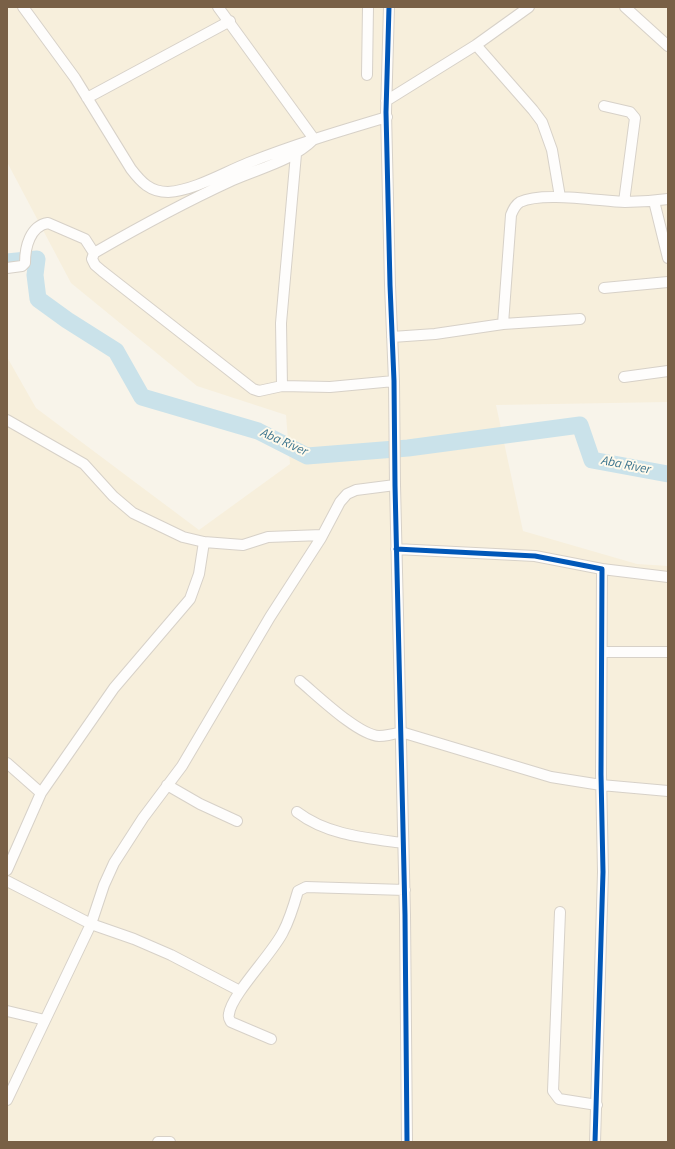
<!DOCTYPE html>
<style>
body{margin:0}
#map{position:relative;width:675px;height:1149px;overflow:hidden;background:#f8f4ea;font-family:"Source Sans 3",sans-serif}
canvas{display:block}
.frame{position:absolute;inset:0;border:8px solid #796046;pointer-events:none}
</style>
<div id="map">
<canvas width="675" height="1149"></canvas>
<div class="frame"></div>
</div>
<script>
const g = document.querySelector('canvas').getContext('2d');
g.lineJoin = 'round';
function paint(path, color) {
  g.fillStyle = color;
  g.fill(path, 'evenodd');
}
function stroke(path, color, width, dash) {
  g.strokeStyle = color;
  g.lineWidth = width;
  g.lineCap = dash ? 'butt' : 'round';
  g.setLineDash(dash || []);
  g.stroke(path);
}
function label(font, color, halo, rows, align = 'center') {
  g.font = font + ' "Source Sans 3",sans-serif';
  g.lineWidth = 4;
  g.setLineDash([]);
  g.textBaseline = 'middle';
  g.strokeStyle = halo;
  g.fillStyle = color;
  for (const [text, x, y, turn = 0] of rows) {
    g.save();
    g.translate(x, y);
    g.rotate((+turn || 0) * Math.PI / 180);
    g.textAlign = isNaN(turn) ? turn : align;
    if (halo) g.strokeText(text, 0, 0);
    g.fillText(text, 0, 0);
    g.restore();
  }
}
paint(new Path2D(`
 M7 7H668V402L496 405 523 531 637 564 668 566V1142H7V357L36 408 199 530 290 464 286 415 197 386 71 283 7 162Z`), '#f7efdc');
stroke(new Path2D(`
 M7 262 37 259 35 275 38 299 67 320 116 351 142 397 258 431 307 456 408 448 580 425 592 460 668 474`), '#cae2ea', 17);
const minor = new Path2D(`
 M23 7 75 78 131 169C141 182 150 192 168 192 195 190 223 173 248 163 293 145 340 131 387 117
 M218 7 314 139
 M389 7 386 112 390 285 394 381 395 485 405 915 407 1142
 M625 7 668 46
 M476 45 533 110 542 122 552 150 560 197
 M367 75 368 7
 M87 98 230 21
 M386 101 476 45 529 7
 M604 106 630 112 635 118 624 202
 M314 139C292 161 260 168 233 180 185 202 139 227 94 253L92 259 95 265 102 271 253 389 259 391 282 386 330 387 394 381
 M654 201 668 258
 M7 268 22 266 25 263C25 247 30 226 48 223L85 239 94 253
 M604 288 668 282
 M503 324 511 215C513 210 515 205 520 202 542 191 599 201 625 202 639 202 654 201 668 199
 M392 337 435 334 503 324 580 319
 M624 377 668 371
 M282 386 281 323 296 154
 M7 420 84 464 113 496 133 513 183 537 204 542 243 545 268 537 322 535
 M396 549 535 556 602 569 601 774 603 872 595 1142
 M602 569 668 577
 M602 652H668
 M300 681C317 695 358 735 379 736 387 736 394 734 401 732L551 777 601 785 668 791
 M7 763 41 793
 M167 785 200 804 237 821
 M297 812C327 835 366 838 403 843
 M7 870 41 793 114 688 190 599 199 574 204 542
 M7 881 91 924 134 939 171 955 240 991
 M560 912 553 1091 559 1099 597 1105
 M7 1011 45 1020
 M271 1039 231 1022C229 1019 228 1018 229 1014 231 995 273 953 283 932 290 919 294 905 298 891L306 887 405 890
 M7 1100 91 924 104 885 114 863 143 818 182 766 270 617 321 538 340 502 347 494 356 490 395 485
 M158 1142H170`);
stroke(minor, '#d7d1c8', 12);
stroke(minor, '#fefdfc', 10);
stroke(new Path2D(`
 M389 7 386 112 390 285 394 381 395 485 405 915 407 1142
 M396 549 535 556 602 569 601 774 603 872 595 1142`), '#0057b8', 5);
label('italic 13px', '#3e768f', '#fffaec', [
 ["Aba River",284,443,24],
 ["Aba River",626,466,11]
]);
</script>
